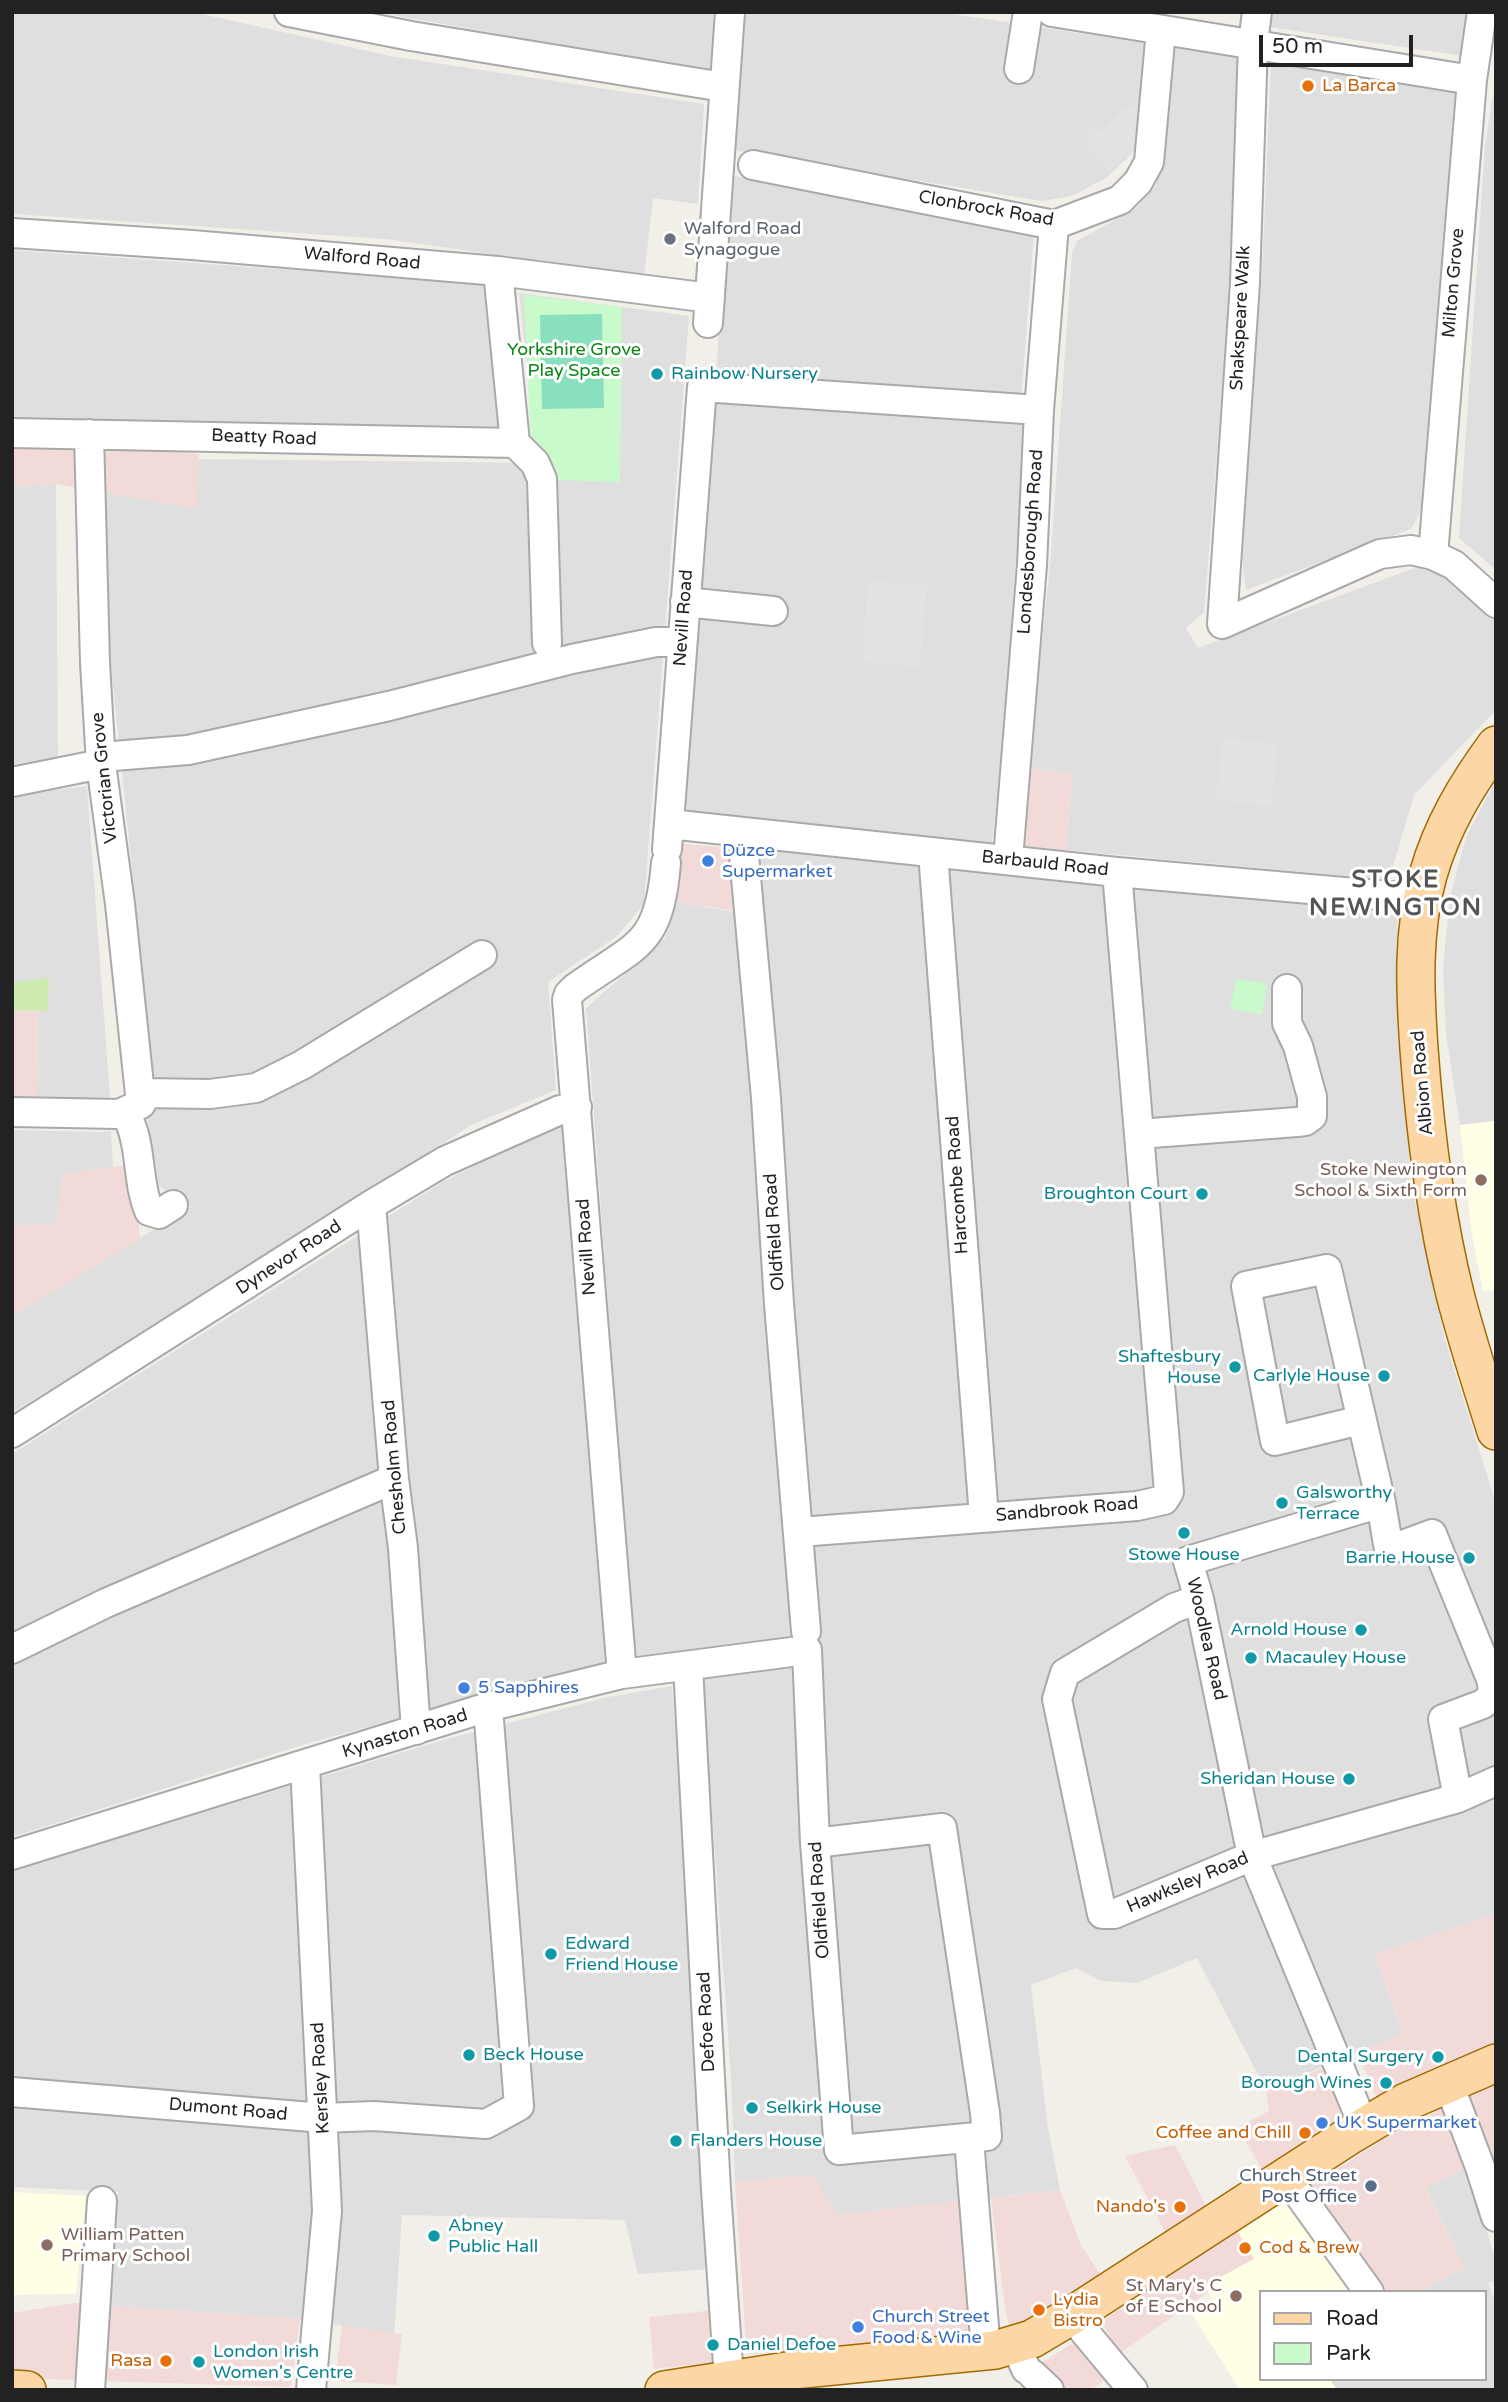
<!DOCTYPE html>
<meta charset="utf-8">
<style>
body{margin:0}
#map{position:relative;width:1508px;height:2402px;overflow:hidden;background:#f2efe9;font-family:"Varela Round",sans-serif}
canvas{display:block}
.frame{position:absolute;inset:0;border:14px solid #222;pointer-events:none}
.legend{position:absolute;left:1259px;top:2290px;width:228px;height:91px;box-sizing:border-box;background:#fff;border:2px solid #a7a7a7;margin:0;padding:9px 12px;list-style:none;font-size:21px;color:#222}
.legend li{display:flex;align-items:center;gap:14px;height:35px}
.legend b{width:35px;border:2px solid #a7a7a7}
.scale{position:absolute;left:1259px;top:35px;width:154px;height:32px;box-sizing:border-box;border:4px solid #222;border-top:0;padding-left:9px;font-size:21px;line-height:24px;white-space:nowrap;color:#222;-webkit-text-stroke:5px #fff;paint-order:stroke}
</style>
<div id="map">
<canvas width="1508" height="2402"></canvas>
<div class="frame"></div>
<ul class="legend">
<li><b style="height:9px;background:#fcd6a4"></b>Road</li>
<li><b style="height:19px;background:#c8facc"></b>Park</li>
</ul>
<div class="scale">50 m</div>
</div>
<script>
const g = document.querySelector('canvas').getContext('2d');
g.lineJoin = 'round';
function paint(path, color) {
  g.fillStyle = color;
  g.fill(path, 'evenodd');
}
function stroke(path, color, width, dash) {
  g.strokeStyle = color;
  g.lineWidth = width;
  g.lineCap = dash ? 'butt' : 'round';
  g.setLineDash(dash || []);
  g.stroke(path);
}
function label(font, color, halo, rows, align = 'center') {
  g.font = font + ' "Varela Round",sans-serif';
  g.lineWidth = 6;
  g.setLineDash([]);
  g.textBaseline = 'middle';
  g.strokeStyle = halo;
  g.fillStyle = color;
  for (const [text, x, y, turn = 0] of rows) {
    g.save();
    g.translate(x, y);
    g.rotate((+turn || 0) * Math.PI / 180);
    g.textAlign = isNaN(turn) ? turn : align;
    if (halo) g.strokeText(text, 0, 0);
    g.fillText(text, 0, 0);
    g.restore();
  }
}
paint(new Path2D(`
 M12 12H193L390 56 704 104 698 204 653 198 644 276 386 239 12 214Z
 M377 12H713V70L663 64Z
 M742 12H940L1151 44 1137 149 1106 178 1072 196 1042 201 732 150Z
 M1273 12H1470L1464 56 1269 27Z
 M1172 48 1242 57 1238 88 1226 342 1204 612 1186 628 1198 648 1417 567 1441 570 1496 621V710L1414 795 1389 880 1066 850 1072 774 1028 768 1050 566 1072 253 1077 241 1136 208 1156 185 1163 152Z
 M1271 62 1462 93 1430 495 1411 529 1246 590 1240 544 1262 275Z
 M1496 77V570L1459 538 1485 145Z
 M730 175 1034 234 1021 401 716 374Z
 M12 250 485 284 504 426 12 422Z
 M519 293 689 316 644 904 616 937 548 982 556 1090 471 1125 372 1190 12 1413V1316L192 1206 159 1186 147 1118 145 1037 136 908 100 559 99 475 122 458 537 463Z
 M716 401 1027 422 1001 764 992 843 680 813Z
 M56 484 58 761 12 769V486Z
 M1496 780V1121L1460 1125 1446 1034 1443 967 1450 897 1466 837Z
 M87 786 110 1098 37 1101 38 990 12 987V796Z
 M751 848 1100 881 1304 903 1397 916 1410 1179 1445 1340 1496 1504V1914L1375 1954 1403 2034 1266 2090 1197 1958 1137 1983 1101 1981 1076 1968 1031 1985 1048 2128 1060 2190 837 2215 812 2175 735 2182 731 2077 700 1649 634 1656 586 1008 665 938 677 902 757 916Z
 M564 1126 606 1666 430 1710 305 1744 12 1837V1454L441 1183 543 1130Z
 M12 1130 101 1132 111 1131 113 1167 62 1174 57 1224 12 1225Z
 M672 1686 713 2269 638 2274 625 2220 402 2215 394 2337 316 2320 95 2305 118 2192 12 2187V1870L443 1740 608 1697Z
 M1468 2167 1496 2262V2280L1488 2283 1496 2304V2390H1308L1318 2379H1485V2292H1419L1464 2267 1425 2187Z`), '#e0dfdf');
paint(new Path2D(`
 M12 448 170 450 199 454 197 509 56 484 12 486Z
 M1026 768 1072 774 1066 850 1021 846Z
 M677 843 728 848 735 911 677 902Z
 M12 987 38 990 37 1101 12 1100Z
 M133 1164 140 1239 12 1316V1225L57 1224 62 1174Z
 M1496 1914V2045L1441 2071 1380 2106 1358 2053 1403 2033 1375 1954Z
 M1328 2066 1357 2120 1267 2179 1238 2127 1269 2111 1266 2090Z
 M1496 2084V2174L1469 2096Z
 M1442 2108 1447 2110 1468 2167 1425 2188 1464 2267 1419 2292H1381L1312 2185 1384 2139Z
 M1175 2145 1213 2219 1171 2243 1125 2156Z
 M812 2175 838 2215 966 2200 979 2343 751 2354 746 2343 735 2182Z
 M1060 2190 1081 2245 1107 2285 1013 2336 1006 2314 991 2198Z
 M1242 2228 1262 2255 1120 2353 1101 2322Z
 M73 2303 85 2304 84 2380 12 2378V2313Z
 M108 2306 300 2319 291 2387 100 2381Z
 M716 2310 720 2362 654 2369 649 2317Z
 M342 2326 402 2334 396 2385 335 2381Z
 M1078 2340 1107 2379 1090 2390H1066L1054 2381 1041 2363Z`), '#f2dad9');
paint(new Path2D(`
 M1496 1121V1290L1483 1291 1472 1235 1460 1125Z
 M12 2192 86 2196 76 2294 12 2295Z
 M1289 2202 1352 2292H1261V2379H1330L1337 2390H1240L1192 2314 1213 2299 1204 2286 1254 2259 1238 2232 1279 2206Z`), '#ffffe5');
paint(new Path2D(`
 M49 978 48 1011 12 1010V982Z`), '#cdebb0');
paint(new Path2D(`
 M524 295 622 307 620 482 554 480 531 443Z
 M1236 979 1267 983 1262 1014 1230 1009Z`), '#c8facc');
paint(new Path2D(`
 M602 314 604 408 542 409 540 315Z`), '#88e0be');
paint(new Path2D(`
 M1124 107 1143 108 1137 149 1111 170 1088 147V128L1102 131Z
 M868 581 927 586 920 667 862 662Z
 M1223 737 1278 745 1271 806 1215 799Z`), '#e2e2e2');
const minor = new Path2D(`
 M289 12 411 36 723 87
 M1052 12 1472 80
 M1257 12 1253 43 1245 283 1222 624 1380 554 1411 550 1433 555 1454 565 1496 603
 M1019 69 1028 12
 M753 165 1054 225 1120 200 1138 182 1149 162 1161 30
 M12 233 192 245 498 271 710 298
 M498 271 515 443 535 463 542 479 547 643
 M708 323 730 12
 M12 433 515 443
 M1433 555 1472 80 1482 12
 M685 602 773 611
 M101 757 188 750 389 706 572 659 656 642H682
 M12 782 101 764
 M669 824 1117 872 1423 899
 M742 833 766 1098 779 1304 806 1631
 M667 849 702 387 1039 410
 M933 853 984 1517
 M1008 859 1032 565 1039 410 1054 225
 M141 1093 210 1094 256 1088 302 1065 482 955
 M12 1112 119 1114 141 1104 120 904 101 764 95 663 89 434
 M125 1112C143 1144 136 1179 149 1211L159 1214 173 1205
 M1139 1134 1297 1122 1305 1121 1312 1116V1097L1298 1046 1287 1023V989
 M371 1205 394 1479 403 1548 416 1730
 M1361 1420 1275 1441 1246 1286 1327 1269 1381 1503 1389 1550 1432 1534 1491 1679 1494 1694 1483 1704 1443 1719 1458 1798
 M12 1433 371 1205 445 1161 560 1110 577 1107
 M800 1532 1137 1506 1164 1500 1169 1492 1117 872
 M1199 1599 1174 1608 1065 1673 1057 1699 1102 1914H1114L1252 1856 1458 1798 1496 1781
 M12 1649 106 1603 394 1479
 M688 1666 716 2190 729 2379
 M622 1674 567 1000 569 994 575 988C636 944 659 948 666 863
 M305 1765 327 2211 311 2390
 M12 1855 488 1707 622 1674 807 1650 815 1843 839 2150 987 2136 985 2113 942 1828 815 1843
 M1448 2082 1480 2167 1496 2217
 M12 2092 323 2118 374 2116 486 2124 519 2106 488 1707
 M1364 2127 1252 1856 1199 1599 1188 1561 1381 1503
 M969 2139 986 2351
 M1287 2178 1369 2292
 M1074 2314 1083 2330 1133 2390
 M1016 2346 1026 2369
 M1032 2374 1049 2390
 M90 2390 102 2201`);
const major = new Path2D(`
 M1496 745C1466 786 1442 826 1428 875 1412 932 1415 991 1419 1049 1425 1131 1435 1214 1455 1294 1467 1341 1482 1386 1496 1431
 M12 2389 27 2390
 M664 2390 793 2370 995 2350 1032 2339 1074 2314 1352 2134 1406 2102 1496 2063`);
stroke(minor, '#a9a9a9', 32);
stroke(major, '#a06b00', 40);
stroke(minor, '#fff', 28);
stroke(major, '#fcd6a4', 37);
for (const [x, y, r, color] of [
 [1308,86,7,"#e8710a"],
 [670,239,7,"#6b7280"],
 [657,374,7,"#0f9aa8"],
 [708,861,7,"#3f7fe0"],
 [1481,1180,7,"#8d6e63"],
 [1202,1194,7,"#0f9aa8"],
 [1235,1367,7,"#0f9aa8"],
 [1384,1376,7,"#0f9aa8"],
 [1282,1503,7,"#0f9aa8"],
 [1184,1533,7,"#0f9aa8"],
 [1469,1558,7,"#0f9aa8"],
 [1361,1630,7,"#0f9aa8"],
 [1251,1658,7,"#0f9aa8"],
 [464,1688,7,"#3f7fe0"],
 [1349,1779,7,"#0f9aa8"],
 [551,1954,7,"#0f9aa8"],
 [469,2055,7,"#0f9aa8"],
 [1438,2057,7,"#0f9aa8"],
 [1386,2083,7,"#0f9aa8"],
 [752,2108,7,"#0f9aa8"],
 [1322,2123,7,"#3f7fe0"],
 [1305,2133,7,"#e8710a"],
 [676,2141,7,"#0f9aa8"],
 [1371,2186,7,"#5c6f8a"],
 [1180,2207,7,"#e8710a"],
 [434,2236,7,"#0f9aa8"],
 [47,2245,7,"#8d6e63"],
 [1245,2248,7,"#e8710a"],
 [1236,2296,7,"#8d6e63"],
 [1039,2310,7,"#e8710a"],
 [858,2327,7,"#3f7fe0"],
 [713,2345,7,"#0f9aa8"],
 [166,2361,7,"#e8710a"],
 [199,2362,7,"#0f9aa8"]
]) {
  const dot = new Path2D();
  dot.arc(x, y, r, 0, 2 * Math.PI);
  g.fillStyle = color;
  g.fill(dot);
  stroke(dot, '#fff', 2.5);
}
label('18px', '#c56008', '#fff', [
 ["La Barca",1322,86],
 ["Coffee and Chill",1291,2133,"right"],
 ["Nando's",1166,2207,"right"],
 ["Cod & Brew",1259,2248],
 ["Lydia",1053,2300],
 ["Bistro",1053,2321],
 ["Rasa",152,2361,"right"]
], 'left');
label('18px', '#222', '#fff', [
 ["Clonbrock Road",986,209,10],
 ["Walford Road",362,259,5],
 ["Milton Grove",1454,283,-85],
 ["Shakspeare Walk",1241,318,-87],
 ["Beatty Road",264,438,2],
 ["Londesborough Road",1031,542,-86],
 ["Nevill Road",684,618,-86],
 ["Victorian Grove",105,778,-96],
 ["Barbauld Road",1045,864,6],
 ["Albion Road",1423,1083,-95],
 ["Harcombe Road",958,1185,-94],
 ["Oldfield Road",775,1232,-94],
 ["Nevill Road",587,1247,-94],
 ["Dynevor Road",289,1258,-33],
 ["Chesholm Road",395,1467,-95],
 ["Sandbrook Road",1067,1510,-5],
 ["Woodlea Road",1206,1639,77],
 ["Kynaston Road",405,1734,-17],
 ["Hawksley Road",1188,1883,-23],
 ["Oldfield Road",820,1900,-94],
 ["Defoe Road",707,2022,-93],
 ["Kersley Road",321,2078,-93],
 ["Dumont Road",228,2110,5]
]);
label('18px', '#5b616d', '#fff', [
 ["Walford Road",684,229],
 ["Synagogue",684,250]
], 'left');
label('18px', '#0c8416', '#fff', [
 ["Yorkshire Grove",574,350],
 ["Play Space",574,371]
]);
label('18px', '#0d838f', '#fff', [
 ["Rainbow Nursery",671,374],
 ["Broughton Court",1188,1194,"right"],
 ["Shaftesbury",1221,1357,"right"],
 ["House",1221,1378,"right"],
 ["Carlyle House",1370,1376,"right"],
 ["Galsworthy",1296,1493],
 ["Terrace",1296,1514],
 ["Stowe House",1184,1555,"center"],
 ["Barrie House",1455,1558,"right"],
 ["Arnold House",1347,1630,"right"],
 ["Macauley House",1265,1658],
 ["Sheridan House",1335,1779,"right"],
 ["Edward",565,1944],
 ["Friend House",565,1965],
 ["Beck House",483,2055],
 ["Dental Surgery",1424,2057,"right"],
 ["Borough Wines",1372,2083,"right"],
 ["Selkirk House",766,2108],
 ["Flanders House",690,2141],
 ["Abney",448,2226],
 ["Public Hall",448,2247],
 ["Daniel Defoe",727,2345],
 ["London Irish",213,2352],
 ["Women's Centre",213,2373]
], 'left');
label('18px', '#366cbe', '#fff', [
 ["Düzce",722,851],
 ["Supermarket",722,872],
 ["5 Sapphires",478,1688],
 ["UK Supermarket",1336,2123],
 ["Church Street",872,2317],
 ["Food & Wine",872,2338]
], 'left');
label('18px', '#785e54', '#fff', [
 ["Stoke Newington",1467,1170],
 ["School & Sixth Form",1467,1191],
 ["William Patten",61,2235,"left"],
 ["Primary School",61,2256,"left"],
 ["St Mary's C",1222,2286],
 ["of E School",1222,2307]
], 'right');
label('18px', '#4e5e75', '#fff', [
 ["Church Street",1357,2176],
 ["Post Office",1357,2197]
], 'right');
g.letterSpacing = '2px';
label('bold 24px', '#555', '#fff', [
 ["STOKE",1396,881],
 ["NEWINGTON",1396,909]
]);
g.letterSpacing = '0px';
</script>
